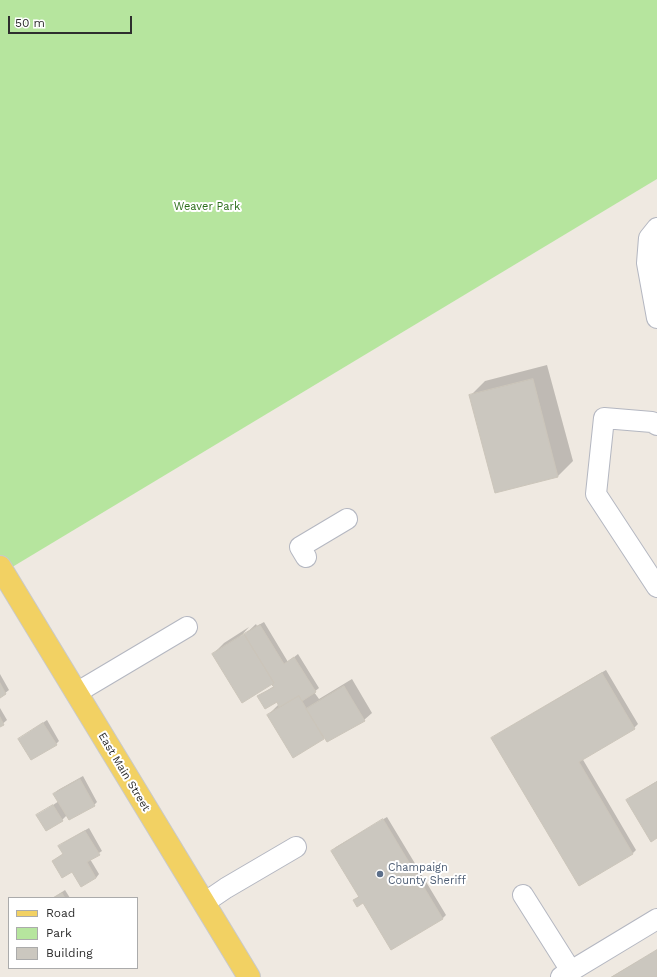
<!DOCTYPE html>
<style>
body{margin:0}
#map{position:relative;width:657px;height:977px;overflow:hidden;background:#efe9e1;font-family:"Work Sans",sans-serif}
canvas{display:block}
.legend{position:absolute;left:8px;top:897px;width:130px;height:72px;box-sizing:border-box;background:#fff;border:1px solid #ababab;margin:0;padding:5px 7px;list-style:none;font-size:12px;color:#2e2e2e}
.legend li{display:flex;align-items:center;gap:8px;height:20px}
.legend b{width:20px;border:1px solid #ababab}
.scale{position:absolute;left:8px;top:16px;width:124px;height:18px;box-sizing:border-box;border:2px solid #2e2e2e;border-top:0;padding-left:5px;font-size:12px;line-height:14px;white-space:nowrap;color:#2e2e2e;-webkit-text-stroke:3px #fff;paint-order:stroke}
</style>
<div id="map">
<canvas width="657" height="977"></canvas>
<ul class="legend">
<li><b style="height:5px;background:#f2d163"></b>Road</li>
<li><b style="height:11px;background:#b6e59e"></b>Park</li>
<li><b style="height:11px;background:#cbc7bf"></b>Building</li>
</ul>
<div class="scale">50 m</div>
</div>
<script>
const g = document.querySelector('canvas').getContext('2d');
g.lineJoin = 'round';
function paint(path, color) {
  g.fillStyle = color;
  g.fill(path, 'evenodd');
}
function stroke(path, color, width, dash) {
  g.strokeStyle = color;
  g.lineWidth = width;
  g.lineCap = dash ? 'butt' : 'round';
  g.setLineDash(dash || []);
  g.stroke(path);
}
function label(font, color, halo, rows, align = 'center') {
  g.font = font + ' "Work Sans",sans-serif';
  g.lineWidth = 4;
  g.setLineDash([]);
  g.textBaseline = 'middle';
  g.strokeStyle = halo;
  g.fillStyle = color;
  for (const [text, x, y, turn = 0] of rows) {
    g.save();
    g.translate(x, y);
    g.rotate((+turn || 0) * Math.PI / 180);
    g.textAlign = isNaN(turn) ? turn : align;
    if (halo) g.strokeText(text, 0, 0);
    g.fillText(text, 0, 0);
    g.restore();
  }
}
paint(new Path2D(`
 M0 0H657V179L4 572 0 565Z`), '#b6e59e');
paint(new Path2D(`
 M547 365 573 461 558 476 495 492 470 396 485 381Z
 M264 622 288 662 298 654 319 688 314 692 319 699 352 679 372 713 364 720 327 741 325 737 293 756 268 715 279 704 277 701 259 696 274 686 213 654 224 643 249 627 240 637 241 638 256 624 257 626Z
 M606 670 638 724 634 728 582 758 636 850 633 853 579 885 492 738 496 735Z
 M0 674 9 690 0 697Z
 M0 708 7 720 0 726Z
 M47 720 59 741 56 744 19 739Z
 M83 776 97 802 94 805 67 815 62 820 38 815 59 801 54 794 58 790Z
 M657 781V837L627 800 631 797Z
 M387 817 446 915 442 919 354 900 359 896 332 851 336 847Z
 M89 828 102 851 90 859 99 874 96 878 72 871 53 861 64 853 60 846 63 843Z
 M65 890 70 898H53Z
 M657 950V977H611Z`), '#0003');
const building = new Path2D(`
 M533 379 558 477 495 493 469 395Z
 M260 625 284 664 294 657 316 692 302 701 299 696 279 707 277 702 265 709 257 696 274 687 272 685 274 683 244 634Z
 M244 634 274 683 242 703 212 654Z
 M602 673 635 729 579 762 633 854 579 886 491 738Z
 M0 683 6 694 0 698Z
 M344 686 365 721 327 742 306 709Z
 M299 696 324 739 293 758 267 715Z
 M0 717 4 725 0 727Z
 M43 723 57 745 31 760 18 739Z
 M80 779 95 806 69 820 53 794Z
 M657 782V838L651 842 626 800Z
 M53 805 63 821 46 831 36 815Z
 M383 819 443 919 391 950 363 903 357 907 353 900 359 897 331 851Z
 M85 831 100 855 87 862 96 878 81 887 72 872 62 878 52 861 63 854 58 846Z
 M62 893 65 898H53Z
 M657 950V977H612Z`);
paint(building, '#cbc7bf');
stroke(building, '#cbc5ba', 1);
const minor = new Path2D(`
 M657 228 649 238 647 263 657 318
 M657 425 652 422 604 418 596 494 657 587
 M306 557 300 547 347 519
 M76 693 187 627
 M523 895 571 971
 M204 903 226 888 296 847
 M561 977 657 919`);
const major = new Path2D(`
 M0 567 249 977`);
stroke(minor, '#b4b7c1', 22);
stroke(major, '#c9c9c9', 24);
stroke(minor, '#fff', 20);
stroke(major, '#f2d163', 22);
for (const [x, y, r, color] of [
 [380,874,4,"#5c6f8a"]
]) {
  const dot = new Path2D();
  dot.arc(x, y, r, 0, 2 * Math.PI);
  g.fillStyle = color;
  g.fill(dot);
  stroke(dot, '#fff', 1.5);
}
label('11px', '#2c6e1b', '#fff', [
 ["Weaver Park",207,207]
]);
label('11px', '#2e2e2e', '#fff', [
 ["East Main Street",124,772,59]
]);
label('11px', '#4e5e75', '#fff', [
 ["Champaign",388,868],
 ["County Sheriff",388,881]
], 'left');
</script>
